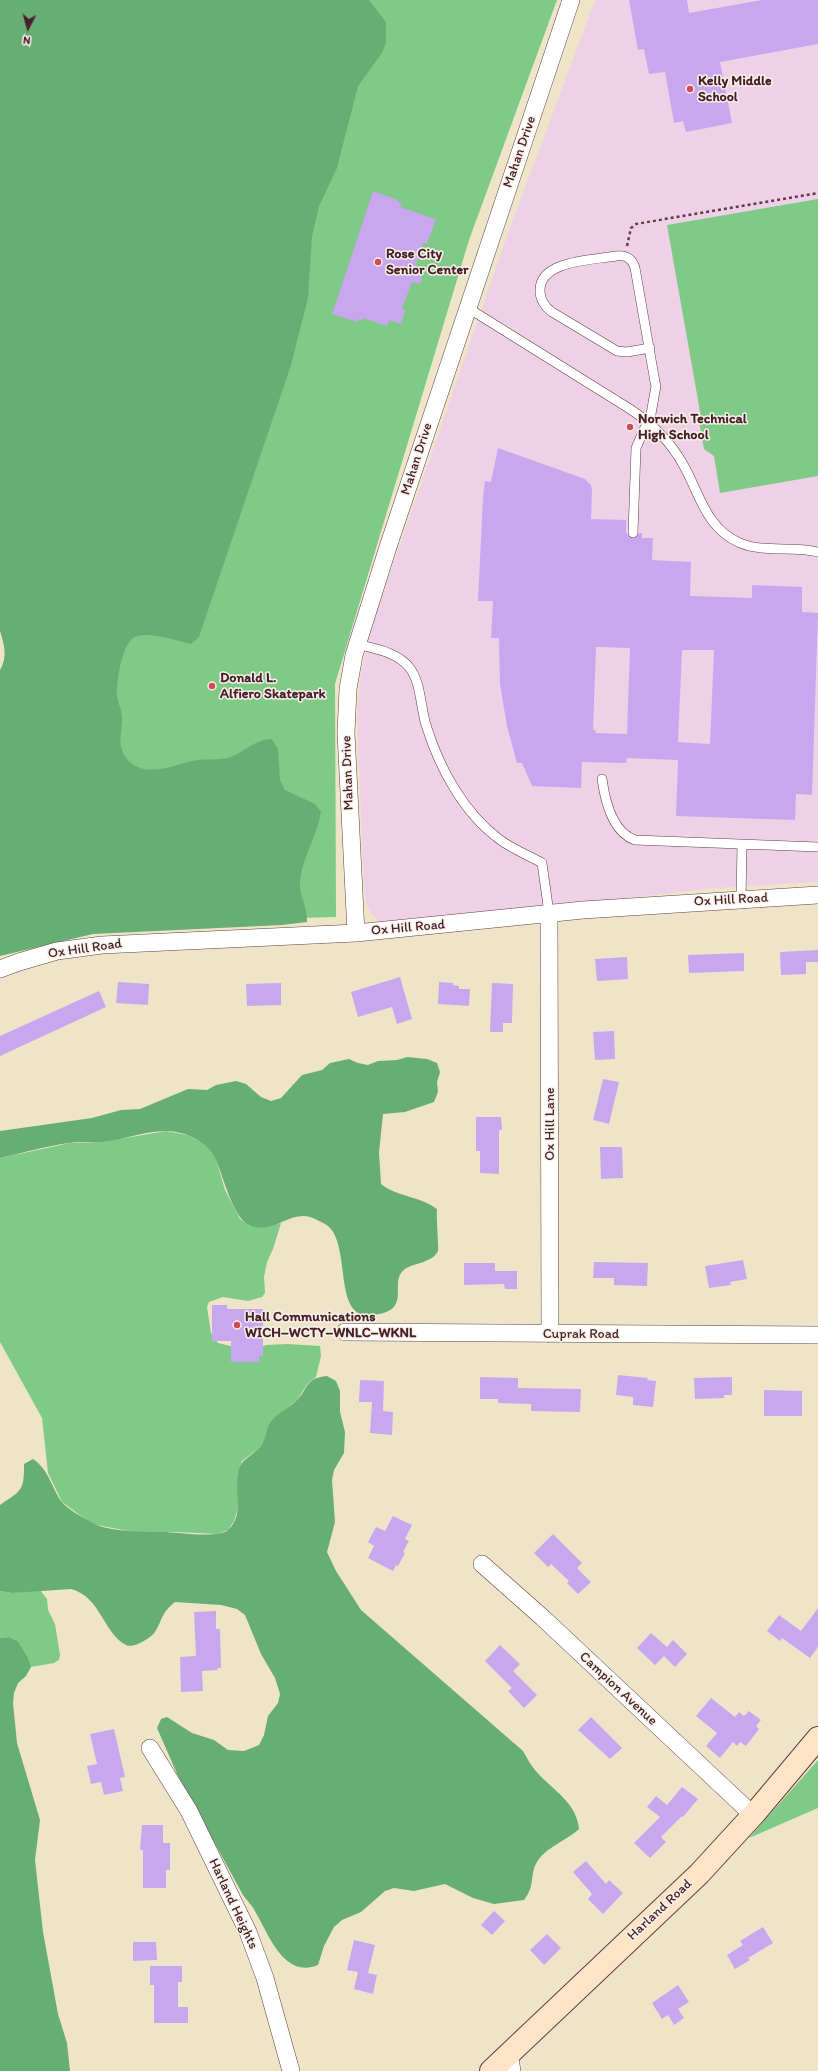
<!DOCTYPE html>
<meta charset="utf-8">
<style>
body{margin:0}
#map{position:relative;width:818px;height:2071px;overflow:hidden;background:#eee5c9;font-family:Itim,sans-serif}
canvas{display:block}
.north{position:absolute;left:8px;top:8px;width:40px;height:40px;-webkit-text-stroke:3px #f7f3e8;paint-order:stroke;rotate:186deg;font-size:11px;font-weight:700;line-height:16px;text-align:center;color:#4a1f2b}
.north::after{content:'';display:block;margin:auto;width:14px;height:18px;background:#4a1f2b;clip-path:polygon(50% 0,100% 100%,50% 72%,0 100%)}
</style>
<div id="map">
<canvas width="818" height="2071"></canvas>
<div class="north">N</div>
</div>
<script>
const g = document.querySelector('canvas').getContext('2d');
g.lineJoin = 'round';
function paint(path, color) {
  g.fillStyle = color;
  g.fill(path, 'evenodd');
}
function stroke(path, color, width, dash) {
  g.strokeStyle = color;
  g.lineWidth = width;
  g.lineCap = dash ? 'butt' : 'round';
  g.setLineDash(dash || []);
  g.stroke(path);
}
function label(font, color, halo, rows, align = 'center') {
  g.font = font + ' Itim,sans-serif';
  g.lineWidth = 3;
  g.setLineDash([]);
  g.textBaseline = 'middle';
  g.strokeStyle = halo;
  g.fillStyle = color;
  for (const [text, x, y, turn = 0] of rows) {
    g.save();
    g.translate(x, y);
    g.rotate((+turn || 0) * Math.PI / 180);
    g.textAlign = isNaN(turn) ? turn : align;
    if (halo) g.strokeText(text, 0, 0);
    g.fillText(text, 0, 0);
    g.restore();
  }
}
paint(new Path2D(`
 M595 0H818V882L716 888 394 924 379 921 371 913 366 904 364 884 357 716 361 673 374 620 508 233Z`), '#eed0e7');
paint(new Path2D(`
 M338 0H557L469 240 335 684 336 917 83 924 0 915Z
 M818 199V476L720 493 714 456 704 449 699 421 701 417 667 225Z
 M166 1131 187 1135 202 1142 211 1150 216 1159 225 1190 240 1219 249 1225 260 1227 281 1223 273 1249 267 1262 264 1277 265 1293 262 1297 248 1301 223 1297 209 1302 207 1307 211 1333 218 1343 251 1351 266 1345 288 1344 320 1346 321 1356 316 1377 308 1383 297 1400 272 1420 265 1440 259 1448 242 1461 238 1471 237 1481 239 1501 237 1511 234 1521 228 1530 218 1534 175 1532H133L92 1524 62 1502 48 1473 42 1418 0 1342V1158L70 1143 102 1142Z
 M40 1590 47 1599 48 1610 55 1624 60 1655 59 1660 54 1663 31 1667C29 1656 23 1650 18 1641L9 1637 0 1638V1591L12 1593Z
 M818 1760V1808L749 1838Z`), '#7fca87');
paint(new Path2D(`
 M0 0H369L386 22V43L382 53 358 86 337 168 319 206 312 236 308 298 291 365 199 637 191 644C175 641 150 631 135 637 122 642 116 683 117 696 118 703 122 710 122 717 123 727 118 740 122 750 125 760 134 767 144 769 163 772 179 763 197 760 207 759 218 760 228 758 243 753 255 739 272 739L278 749 280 780 285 790 315 804 321 812C317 836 303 856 300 880 298 894 308 907 307 922L282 925 93 934 0 956V670C8 657 4 644 0 631Z
 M407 1057 427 1059 437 1063 440 1072 437 1082 438 1092 434 1102 405 1112 383 1114 379 1153 381 1184C397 1197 420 1196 437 1209 436 1216 439 1249 438 1251 432 1263 416 1262 405 1269 388 1281 412 1308 379 1314 374 1315 368 1316 363 1315 336 1308 349 1249 330 1228 328 1225 323 1223 319 1221 292 1204 276 1237 249 1225 233 1218 223 1176 216 1160 209 1142 185 1131 166 1131 144 1131 123 1140 102 1142 91 1143 80 1141 69 1143 46 1146 23 1153 0 1158V1131L92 1118 121 1110 140 1109 188 1089 207 1090 216 1085 236 1081 246 1084 261 1097 271 1101 281 1098 302 1075 322 1070 330 1063 349 1059 358 1063 368 1065 378 1061 397 1060Z
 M327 1376 336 1381 340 1391V1412L345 1432 344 1453 334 1470 332 1480 335 1522 327 1552 336 1571 361 1610 523 1751C527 1758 530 1764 535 1770 551 1789 577 1802 579 1829 566 1841 546 1847 537 1862 529 1875 536 1885 524 1900L494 1904 473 1898 445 1884 414 1891 394 1888 385 1891 361 1912 342 1920 334 1927 324 1946 318 1965C284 1979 269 1935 256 1913 253 1906 247 1901 243 1895L178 1776 157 1728 161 1719 167 1717 192 1733 214 1740 228 1750 244 1751 259 1745 264 1735 268 1716 278 1703 280 1694 275 1678 261 1654 245 1615 237 1609 221 1605 175 1602C161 1613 163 1619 155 1632 151 1638 133 1649 126 1645 103 1633 101 1597 71 1589L12 1593 0 1591V1505C22 1490 24 1491 24 1464L33 1459C49 1470 51 1486 61 1501 67 1509 82 1517 91 1522 106 1532 145 1532 162 1532 177 1532 218 1539 228 1530 245 1515 234 1490 238 1471 241 1459 252 1456 260 1447 267 1439 265 1428 272 1420 279 1412 289 1408 296 1401 309 1389 304 1378 327 1376Z
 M9 1637 18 1641C23 1650 29 1656 31 1667L26 1676 18 1683 14 1693 13 1703 17 1743 40 1820 35 1860 43 1932 58 2014 67 2043 70 2071H0V1638Z`), '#67ae74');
paint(new Path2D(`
 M629 0H687L689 13 762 0H818V44L720 62 732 123 686 132 683 121 674 123 665 72 649 74 644 49 638 50Z
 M373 191 398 200 397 202 402 203 400 207 436 219 427 244 423 243 414 270 423 273 420 284 412 282 402 309 405 310 401 324 389 320 387 326 363 318V321L358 319 357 322 332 314Z
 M498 448 585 479 591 485 592 491 591 519 626 520V532L630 538H635L639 533H642V538H653L652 560 691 562 690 596 752 598V585L802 587V612L818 613 812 795 796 794 795 820 676 816 678 760 627 758 626 763 582 762 581 788 532 786 522 763H517L507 726 500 684 499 638H491L493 601H478L483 497 485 481 491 482ZM596 647 630 648 627 734 595 733 596 730H593ZM682 650H714L710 744 678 742Z
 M818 950V962H806V974L781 975 780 952Z
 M744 953V971L689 973 688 955Z
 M627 957 628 979 597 981 595 959Z
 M400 977 412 1019 397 1024 392 1007 358 1017 351 992Z
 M118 982 149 984 148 1005 116 1003Z
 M439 982 453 983V985L459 986V989H470L469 1006 438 1004Z
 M281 983V1005L247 1006 246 984Z
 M492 983 513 984 512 1023H503V1032H490Z
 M99 991 106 1007 0 1056V1036Z
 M614 1031 615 1059 595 1060 593 1032Z
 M603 1079 619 1082 609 1124 593 1120Z
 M476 1117H501L502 1130H499V1174L480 1173V1151H476Z
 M600 1147H622L623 1178 601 1179Z
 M743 1260 747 1279 730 1282 731 1285 709 1288 705 1266Z
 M594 1262 648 1263 647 1286 614 1285V1278H593Z
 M464 1263H495V1271H517V1289H505L504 1284 464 1285Z
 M212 1305H227V1309H263V1356H259V1362H231V1341H212Z
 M618 1375 648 1378 647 1380 656 1381 653 1407 633 1405V1397L616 1395Z
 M480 1377 518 1378V1388L581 1389 580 1412 531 1411V1404L498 1403V1399H480Z
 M732 1377V1395H724V1398L695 1399 694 1378Z
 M360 1380 384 1381 383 1411 393 1412 392 1435 370 1433 372 1402H359Z
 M764 1390 802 1391V1416H764Z
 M393 1516 412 1525 405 1539 409 1541 403 1552 405 1553 398 1566 396 1565 393 1571 368 1558 374 1546 368 1542 376 1527 385 1531Z
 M553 1534 582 1563 577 1568 591 1582 578 1594 567 1583 569 1581 551 1564 548 1567 534 1553Z
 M818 1608V1647L810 1658 782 1638 780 1641 767 1631 779 1615 801 1631Z
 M216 1611V1629H220L221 1668H217L218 1670 202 1671 203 1691 181 1692 180 1657 196 1656 194 1612Z
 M651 1633 667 1647 673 1640 687 1654 675 1667 664 1656 655 1665 637 1648Z
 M500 1645 520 1664 513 1671 537 1695 524 1708 508 1691 512 1688 485 1661Z
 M711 1698 735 1717 739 1712 744 1716 749 1711 761 1720 756 1726 759 1729 746 1746 740 1742 737 1746 733 1742 720 1758 706 1746 717 1733 696 1716Z
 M591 1717 622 1748 610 1759 578 1730Z
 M114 1729 125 1777 120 1778 123 1791 104 1795 101 1782 91 1784 87 1766 97 1764 90 1734Z
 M682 1787 698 1799 683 1817 682 1816 661 1837 666 1842 650 1858 634 1843 660 1817 647 1807 656 1796 667 1805Z
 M142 1825H163V1843H170V1870H166V1888H143V1850H140Z
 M586 1861 606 1884 609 1880 623 1893 603 1914 588 1899 592 1894 573 1872Z
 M494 1911 505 1921 492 1935 481 1925Z
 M763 1927 773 1943 748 1958 750 1960 735 1969 727 1955 743 1945 740 1941Z
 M547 1934 561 1948 544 1965 530 1950Z
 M354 1940 375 1945 368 1973 377 1975 373 1994 354 1989 358 1972 347 1970Z
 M133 1942H156L157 1960 133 1961Z
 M150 1966H182V1982H178V2007H188V2023H154V1985H150Z
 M678 1985 689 2002 678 2009 684 2018 674 2025 668 2015 662 2019 652 2003Z`), '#c9a7ef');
const service = new Path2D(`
 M468 308 630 409C653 424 671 442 684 466 700 495 706 528 740 543 764 553 792 546 818 552
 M633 533 636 448 651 414 656 386 655 382 635 268C632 258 626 255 616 256 594 260 539 260 540 291 540 299 545 307 552 312L617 351 627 352 650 348
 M357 644C375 649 397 652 409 667 422 683 420 709 427 728 440 769 464 813 499 839 512 849 528 855 542 863L549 913
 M602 779C605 801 612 832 635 840L818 847
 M741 899 742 845`);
const minor = new Path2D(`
 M549 913 550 1334
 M356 933 346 733 348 689 354 655 388 547 571 0
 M0 969 19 962 57 951 102 945 356 933 583 910 818 895
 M345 1332 818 1335
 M482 1564 543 1618 753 1815
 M150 1748 189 1811 248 1932 265 1978 291 2071
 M509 2053 512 2071`);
const secondary = new Path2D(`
 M491 2071 699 1874 755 1813 818 1738`);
stroke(service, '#633d43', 10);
stroke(minor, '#633d43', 18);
stroke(secondary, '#633d43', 24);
stroke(new Path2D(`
 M627 246 631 228 636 224 818 193`), '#633d43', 2.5, [3, 3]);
stroke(service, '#fff', 9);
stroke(minor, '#fff', 17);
stroke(secondary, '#fee4c6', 22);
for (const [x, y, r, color] of [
 [690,89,4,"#d1495b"],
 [378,262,4,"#d1495b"],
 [630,427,4,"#d1495b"],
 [212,686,4,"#d1495b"],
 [237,1325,4,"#d1495b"]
]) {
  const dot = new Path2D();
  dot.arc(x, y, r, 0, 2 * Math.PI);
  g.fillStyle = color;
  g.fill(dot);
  stroke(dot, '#f7f3e8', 1.5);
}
label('bold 14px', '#4a1f2b', '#f7f3e8', [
 ["Kelly Middle",698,81],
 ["School",698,97],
 ["Rose City",386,254],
 ["Senior Center",386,270],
 ["Norwich Technical",638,419],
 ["High School",638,435],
 ["Donald L.",220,678],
 ["Alfiero Skatepark",220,694],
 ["Hall Communications",245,1317],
 ["WICH–WCTY–WNLC–WKNL",245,1333]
], 'left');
label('14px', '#4a1f2b', '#f7f3e8', [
 ["Mahan Drive",520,152,-71],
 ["Mahan Drive",417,459,-72],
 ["Mahan Drive",348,773,-92],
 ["Ox Hill Road",731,900,-3],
 ["Ox Hill Road",408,928,-5],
 ["Ox Hill Road",85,949,-8],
 ["Ox Hill Lane",550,1124,-90],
 ["Cuprak Road",581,1334],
 ["Campion Avenue",618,1689,43],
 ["Harland Heights",233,1904,65],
 ["Harland Road",660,1910,-43]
]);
</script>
